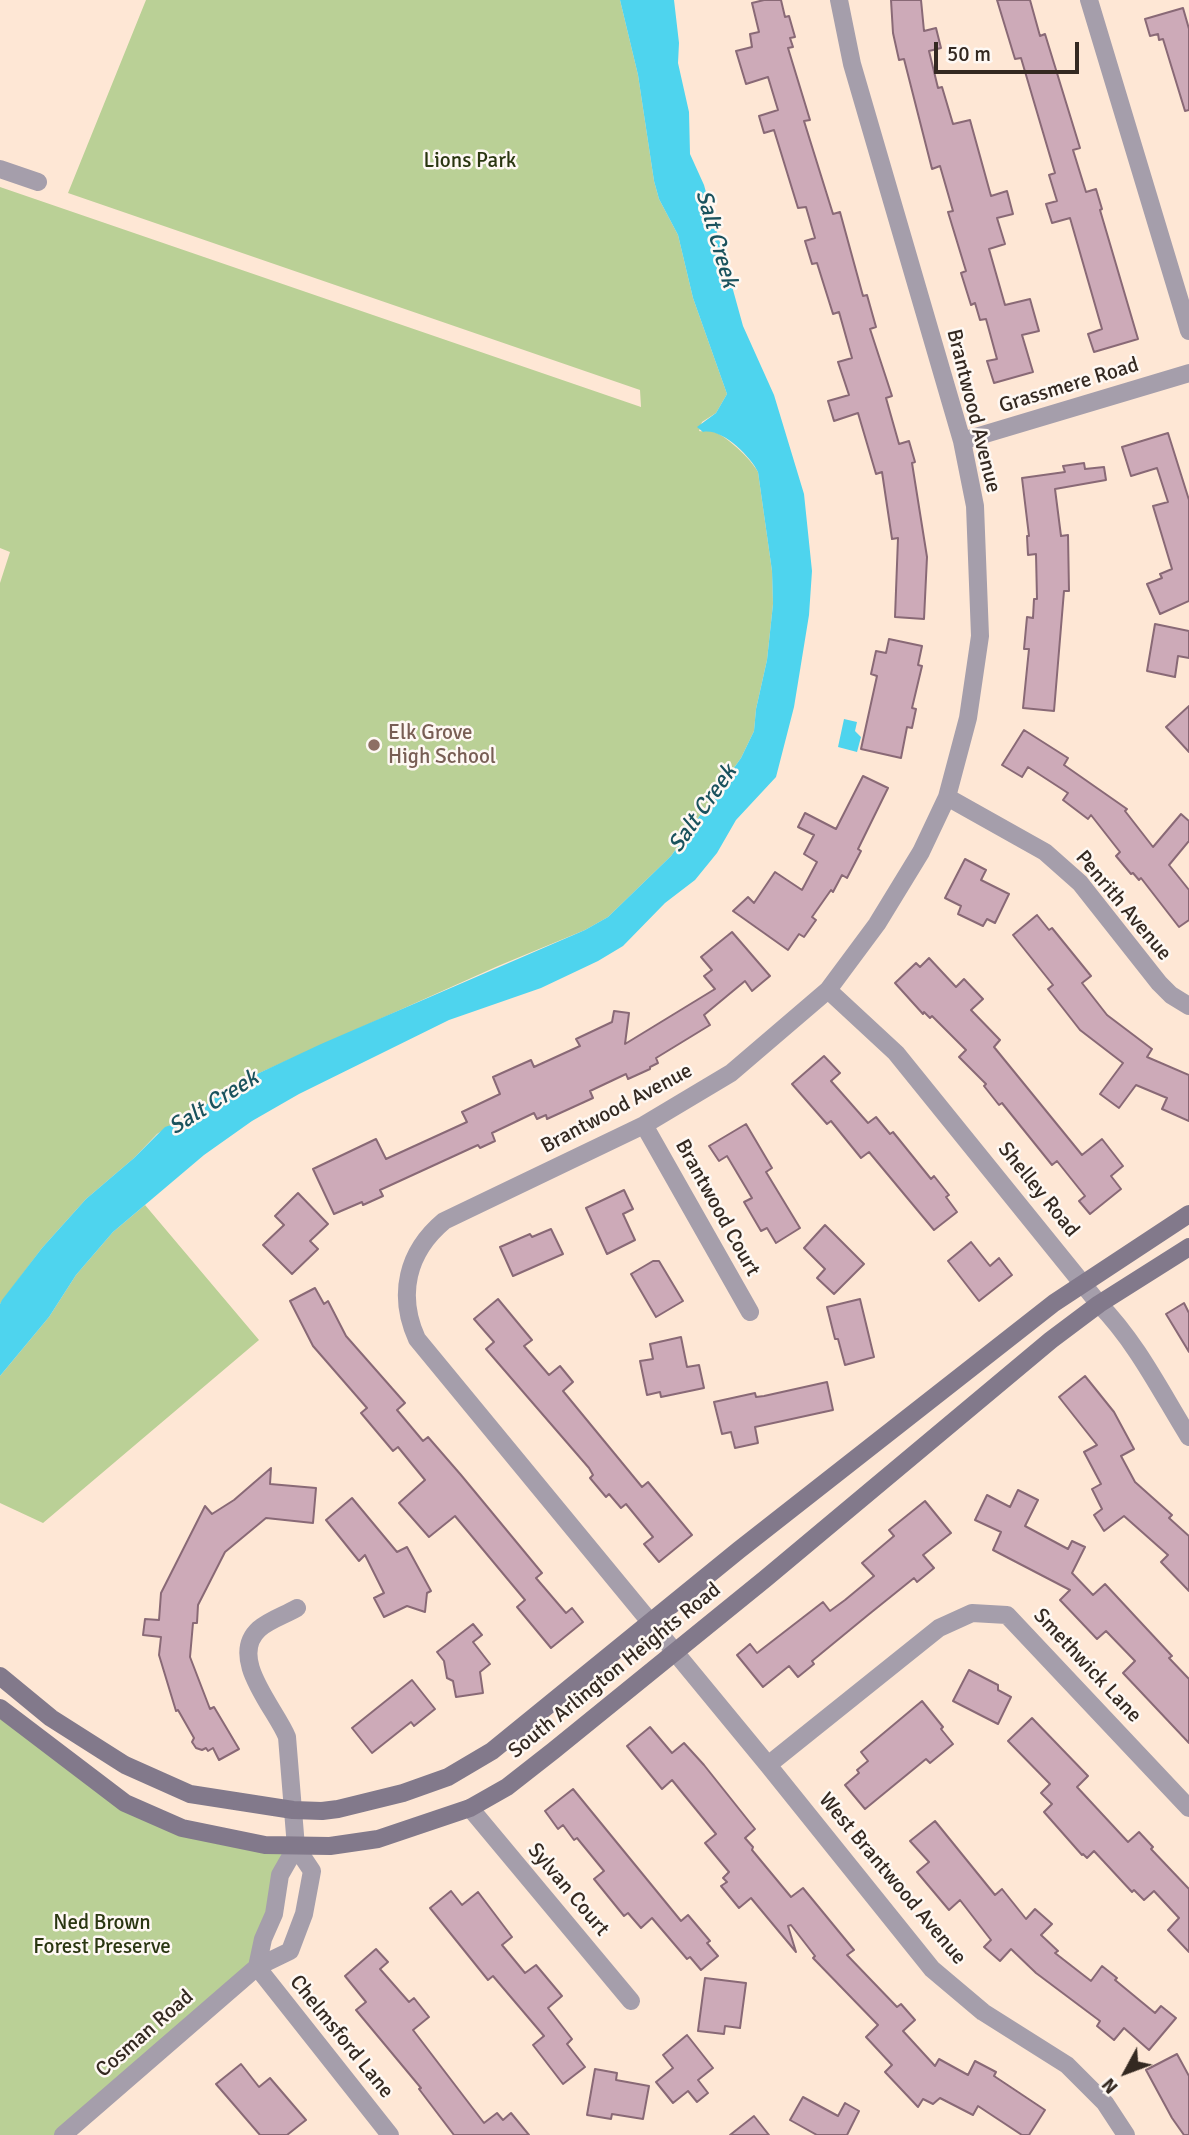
<!DOCTYPE html>
<style>
body{margin:0}
#map{position:relative;width:1189px;height:2135px;overflow:hidden;background:#fee7d5;font-family:Signika,sans-serif}
canvas{display:block}
.north{position:absolute;left:1091px;top:2037px;width:70px;height:70px;-webkit-text-stroke:5px #fef8f3;paint-order:stroke;rotate:229deg;font-size:19px;font-weight:700;line-height:28px;text-align:center;color:#342921}
.north::after{content:'';display:block;margin:auto;width:24px;height:32px;background:#342921;clip-path:polygon(50% 0,100% 100%,50% 72%,0 100%)}
.scale{position:absolute;left:934px;top:42px;width:145px;height:32px;box-sizing:border-box;border:4px solid #342921;border-top:0;padding-left:9px;font-size:21px;line-height:24px;white-space:nowrap;color:#342921;-webkit-text-stroke:5px #fef8f3;paint-order:stroke}
</style>
<div id="map">
<canvas width="1189" height="2135"></canvas>
<div class="north">N</div>
<div class="scale">50 m</div>
</div>
<script>
const g = document.querySelector('canvas').getContext('2d');
g.lineJoin = 'round';
function paint(path, color) {
  g.fillStyle = color;
  g.fill(path, 'evenodd');
}
function stroke(path, color, width, dash) {
  g.strokeStyle = color;
  g.lineWidth = width;
  g.lineCap = dash ? 'butt' : 'round';
  g.setLineDash(dash || []);
  g.stroke(path);
}
function label(font, color, halo, rows, align = 'center') {
  g.font = font + ' Signika,sans-serif';
  g.lineWidth = 5;
  g.setLineDash([]);
  g.textBaseline = 'middle';
  g.strokeStyle = halo;
  g.fillStyle = color;
  for (const [text, x, y, turn = 0] of rows) {
    g.save();
    g.translate(x, y);
    g.rotate((+turn || 0) * Math.PI / 180);
    g.textAlign = isNaN(turn) ? turn : align;
    if (halo) g.strokeText(text, 0, 0);
    g.fillText(text, 0, 0);
    g.restore();
  }
}
paint(new Path2D(`
 M146 0H620L638 75 654 181 659 199 678 235 693 298 727 394 716 413 702 422 699 431C703 432 707 430 711 431 724 433 752 460 758 472L772 571 773 604 767 660 756 709 754 731 741 758 671 856 608 917 585 930 498 966 257 1074 215 1098 186 1120 174 1123 157 1134 134 1158 86 1199 42 1248 0 1304V583L10 552 0 548V187L641 407 640 390 68 193Z
 M145 1205 259 1340 43 1523 0 1503V1376L49 1317 76 1275 113 1232Z
 M0 1710 44 1747 182 1828 296 1847 257 1967 63 2135H0Z`), '#bad096');
paint(new Path2D(`
 M620 0H674L679 43 678 63 689 112 690 154 704 185 743 326 774 395 804 494 812 571 809 615 794 707 776 777 736 820 717 853 695 880 665 903 623 946 598 961 541 988 449 1020 299 1094 252 1121 204 1155 113 1232 76 1275 49 1317 0 1376V1304L2 1300 42 1248 86 1199 134 1158 165 1127 186 1120 215 1098 257 1074 321 1044 585 930 608 917 671 856 741 758 754 731 756 709 767 660 773 604 772 571 758 472C750 456 722 428 703 432L697 427 716 413 727 394 693 298 678 235 659 199 654 181 638 75Z
 M844 719 857 722 855 731 861 737 857 752 838 747Z`), '#4ed4ee');
const building = new Path2D(`
 M764 0H781L785 17 789 16 795 37 790 38 793 47 788 48 810 120 804 121 833 214 840 212 863 296 867 295 876 327 870 329 892 396 886 398 899 444 909 441 915 462 912 463 927 557 924 619 895 617 898 538 892 539 882 472 876 474 858 413 834 421 828 401 849 395 838 362 852 358 839 312 833 314 817 263 812 264 805 241 815 238 806 207 798 208 774 130 764 133 759 116 778 110 768 77 746 84 736 51 752 47 750 34 759 32 752 3Z
 M891 0H921L924 31 936 28 941 48 929 51 938 88 942 87 953 124 970 120 991 196 1007 191 1013 214 997 218 1005 244 989 249 1005 305 1030 299 1039 331 1022 335 1033 372 994 383 987 361 997 359 986 319 980 320 975 303 971 305 961 273 966 271 948 212 953 211 940 166 932 169 904 59 899 60 893 33Z
 M997 0H1030L1040 36 1045 34 1080 148 1073 150 1086 192 1096 189 1102 209 1100 210 1138 339 1094 352 1088 334 1102 329 1070 218 1052 223 1046 204 1057 201 1049 175 1055 173 1021 58 1015 59Z
 M1183 8 1189 29V110L1185 111 1163 39 1159 40 1158 34 1150 36 1145 19Z
 M1168 433 1189 500V601L1160 614 1147 584 1162 578 1160 574 1172 569 1153 506 1168 502 1157 468 1131 476 1122 447Z
 M1084 463 1085 469 1104 467 1106 480 1055 489 1061 536 1068 535 1069 591H1064L1054 711 1023 708 1029 649H1024L1027 617 1033 618 1034 599H1037L1036 554 1028 555 1027 536H1029L1022 478 1065 472 1063 466Z
 M1155 624 1189 631V658L1178 656 1175 677 1147 671Z
 M889 639 922 646 918 665 922 666 912 708 916 709 912 728 907 727 901 758 861 749 877 676 871 674 876 651 886 653Z
 M1189 706V752L1166 727Z
 M1024 730 1068 758 1064 765 1127 809 1125 811 1153 847 1181 814 1189 821V841L1169 865 1189 890V920L1179 927 1141 878 1139 880 1133 873 1131 874 1116 856 1120 852 1091 815 1088 819 1063 800 1068 793 1028 767 1022 777 1002 765Z
 M863 776 888 788 858 849 861 851 847 878 842 875 833 892 831 890 812 917 816 920 804 937 799 934 788 950 733 911 748 897 754 903 775 872 802 890 817 862 804 854 814 835 798 827 805 813 836 829Z
 M965 859 986 870 981 880 1009 894 995 923 987 919 983 926 958 914 961 906 945 898Z
 M1037 915 1049 930 1052 928 1091 976 1082 983 1107 1015 1152 1049 1147 1057 1189 1075V1121L1162 1109 1167 1098 1136 1085 1119 1108 1100 1094 1123 1063 1080 1030 1048 989 1053 985 1013 935Z
 M732 932 770 976 752 991 745 981 704 1015 710 1025 656 1058 658 1063 650 1067V1069L628 1079 626 1074 590 1091 593 1098 547 1119 546 1115 537 1119 534 1113 492 1133 495 1141 480 1148 478 1145 380 1190 383 1196 363 1205 362 1202 334 1214 313 1169 376 1139 386 1159 467 1122 462 1112 500 1094 493 1077 531 1060 534 1067 580 1046 576 1039 612 1022 614 1011 629 1013 625 1044 715 989 704 976 712 970 701 957Z
 M929 958 956 987 964 979 983 999 971 1010 1000 1040 994 1047 1082 1155 1102 1139 1123 1166 1111 1176 1121 1189 1090 1214 1079 1201 1085 1196 1057 1161 1052 1165 1002 1103 999 1105 984 1086 986 1084 959 1057 966 1050 932 1016 930 1018 924 1012 923 1014 895 983 916 963 920 967Z
 M824 1056 840 1073 831 1081 868 1123 876 1117 890 1134 893 1132 931 1179 934 1176 949 1195 946 1197 957 1212 934 1230 869 1152 861 1158 831 1121 827 1124 792 1084Z
 M746 1124 772 1168 766 1172 800 1228 776 1243 767 1228 761 1231 744 1202 752 1198 727 1156 719 1161 709 1146Z
 M624 1190 633 1209 623 1214 635 1240 607 1254 586 1208Z
 M298 1193 328 1224 310 1241 318 1249 292 1274 263 1245 284 1225 275 1216Z
 M825 1225 864 1264 834 1294 817 1278 825 1269 804 1248Z
 M551 1229 563 1254 513 1276 500 1247 530 1234 532 1237Z
 M971 1242 990 1266 999 1258 1012 1275 979 1301 948 1261Z
 M653 1261H659L683 1301 656 1317 631 1274Z
 M315 1288 324 1304 328 1301 346 1336 405 1403 397 1410 423 1441 428 1437 461 1475 542 1573 536 1578 566 1613 572 1608 583 1622 551 1648 517 1607 525 1600 455 1516 429 1537 399 1503 425 1480 398 1447 393 1451 361 1413 367 1408 313 1346 290 1301Z
 M498 1299 532 1340 524 1346 549 1375 560 1366 573 1382 563 1391 642 1487 648 1482 692 1535 659 1562 644 1544 653 1537 626 1504 621 1508 609 1494 606 1497 590 1478 593 1475 589 1468 486 1349 494 1342 474 1319Z
 M860 1299 874 1357 845 1365 838 1339H835L827 1307Z
 M1184 1303 1189 1313V1352L1166 1314Z
 M681 1337 687 1367 699 1365 704 1388 661 1397 660 1392 647 1395 640 1361 653 1359 650 1344Z
 M1085 1376 1114 1412 1134 1449 1121 1456 1135 1482 1172 1515 1169 1518 1189 1536V1591L1161 1562 1168 1555 1124 1516 1104 1531 1094 1515 1102 1509 1092 1489 1101 1484 1084 1452 1097 1445 1059 1397Z
 M827 1382 833 1410 755 1427 758 1443 735 1448 731 1432 722 1434 714 1402 755 1393 756 1397 764 1396Z
 M271 1468 270 1484 316 1488 313 1523 266 1518 225 1552 198 1605 197 1623H193L190 1657 210 1709 214 1707 239 1749 219 1760 213 1748 208 1751 206 1748 202 1750 196 1748 192 1742 194 1738 178 1710 176 1711 159 1655 161 1637 143 1635 145 1619 159 1620 161 1593 205 1506 212 1514 234 1500Z
 M1018 1490 1038 1500 1025 1526 1068 1549 1072 1541 1085 1547 1072 1573 1093 1595 1105 1584 1172 1656 1169 1658 1189 1679V1743L1123 1673 1135 1661 1106 1631 1097 1639 1060 1600 1070 1590 993 1550 1001 1532 975 1520 987 1495 1010 1507Z
 M352 1498 397 1552 407 1547 431 1591 427 1593 425 1612 407 1606 384 1617 374 1598 384 1593 365 1555 359 1561 326 1520Z
 M925 1501 951 1533 923 1555 934 1568 917 1582 914 1578 868 1615 812 1661 814 1664 798 1677 789 1666 763 1687 737 1655 750 1644 757 1653 823 1602 830 1611 845 1600 874 1576 862 1563 894 1536 889 1530Z
 M473 1624 482 1635 473 1642 490 1664 480 1672 483 1693 456 1697 453 1681 447 1678 444 1661 437 1652Z
 M969 1670 998 1685V1690L1011 1697 998 1724 953 1701Z
 M412 1680 435 1709 414 1726 411 1722 372 1753 352 1728Z
 M922 1701 943 1727 941 1729 953 1744 930 1763 926 1759 865 1809 845 1785 859 1773 857 1770 868 1761 861 1752Z
 M1032 1718 1088 1776 1077 1787 1128 1842 1139 1832 1153 1847 1151 1849 1189 1889V1952L1168 1930 1179 1918 1154 1891 1144 1900 1134 1890 1132 1892 1094 1851 1087 1858 1083 1854 1082 1855 1044 1812 1052 1804 1041 1793 1050 1784 1008 1741Z
 M650 1727 672 1753 684 1743 704 1765 755 1829 745 1838 753 1847 752 1850 791 1897 803 1888 854 1950 847 1955 897 2007 901 2004 915 2020 903 2031 935 2066 939 2059 968 2075 975 2061 996 2072 994 2076 1045 2110 1029 2135H1022L978 2106 973 2115 940 2098 933 2104 923 2099 918 2107 885 2072 892 2065 866 2037 878 2025 813 1958 815 1956 791 1925 788 1926 796 1952 751 1898 739 1908 721 1886 727 1882 723 1878 729 1872 705 1843 716 1834 672 1780 662 1789 627 1746Z
 M573 1789 681 1921 688 1915 710 1941 707 1943 718 1956 701 1970 690 1957 687 1959 652 1918 641 1928 628 1913 624 1916 594 1879 604 1871 577 1838 574 1840 563 1825 558 1829 545 1811Z
 M935 1821 995 1895 1002 1889 1026 1919 1035 1909 1052 1924 1041 1935 1058 1951 1055 1953 1091 1981 1102 1966 1117 1978 1115 1980 1155 2013 1161 2006 1176 2018 1149 2050 1124 2028 1114 2040 1097 2026 1100 2021 1036 1973 1011 1949 1000 1961 984 1947 991 1940 960 1900 949 1910 917 1872 929 1862 910 1841Z
 M451 1891 462 1905 478 1892 512 1937 502 1945 525 1973 536 1965 562 1996 548 2008 572 2039 567 2044 585 2067 563 2084 533 2045 544 2036 493 1976 488 1980 430 1908Z
 M376 1949 388 1962 380 1969 409 2002 414 1998 429 2017 413 2030 484 2123 497 2113 503 2120 511 2113 529 2135H454L419 2089 421 2088 356 2010 366 2002 345 1976Z
 M705 1978 746 1983 740 2028 725 2026 724 2034 698 2031Z
 M687 2035 713 2068 698 2080 708 2093 697 2102 688 2091 673 2103 656 2082 673 2068 663 2055Z
 M1177 2054 1189 2076V2135H1184L1172 2118 1146 2070Z
 M241 2064 259 2087 270 2078 306 2120 287 2135H260L216 2084Z
 M595 2069 617 2073 616 2080 649 2086 643 2119 612 2114 611 2119 587 2115Z
 M803 2097 838 2116 845 2103 859 2111 847 2135H817L790 2120Z
 M754 2116 769 2135H730Z`);
paint(building, '#cdaab8');
stroke(building, '#896976', 2);
stroke(new Path2D(`
 M839 0 852 64 962 441 975 506 980 636 968 718 947 797 921 852 877 924 828 990 731 1073 644 1125 444 1221C407 1252 397 1295 417 1339L768 1765 932 1969 983 2012 1067 2065 1105 2103 1126 2135
 M1089 0 1189 331
 M0 169 38 182
 M962 441 1189 373
 M947 797 1045 852 1080 883 1159 983 1171 995 1189 1006
 M828 990 896 1053 1099 1304C1137 1343 1161 1392 1189 1437
 M644 1125 750 1312
 M768 1765 939 1628 972 1613 1007 1615 1189 1808
 M470 1808 631 2001
 M257 1967 390 2135
 M257 1967 263 1939 274 1914 280 1875 296 1847
 M63 2135 257 1967 290 1951 304 1914 312 1871 296 1847 287 1737C276 1709 227 1658 259 1629 269 1620 285 1615 297 1608`), '#a59eab', 18);
stroke(new Path2D(`
 M0 1676 51 1718 125 1765 190 1794 293 1810 322 1811 338 1809 403 1793 448 1777 492 1751 739 1550 1054 1303 1189 1214
 M0 1708 125 1803 182 1828 265 1845 330 1846 378 1839 470 1808 507 1787 553 1751 765 1579 1051 1340 1099 1304 1189 1247`), '#82798b', 18);
for (const [x, y, r, color] of [
 [374,745,7,"#8d6e63"]
]) {
  const dot = new Path2D();
  dot.arc(x, y, r, 0, 2 * Math.PI);
  g.fillStyle = color;
  g.fill(dot);
  stroke(dot, '#fef8f3', 2.5);
}
label('21px', '#2a3611', '#fef8f3', [
 ["Lions Park",470,161],
 ["Ned Brown",102,1923],
 ["Forest Preserve",102,1947]
]);
label('21px', '#342921', '#fef8f3', [
 ["Grassmere Road",1069,386,-17],
 ["Brantwood Avenue",973,411,76],
 ["Penrith Avenue",1123,906,50],
 ["Brantwood Avenue",617,1109,-28],
 ["Shelley Road",1038,1190,51],
 ["Brantwood Court",717,1208,61],
 ["Smethwick Lane",1087,1666,47],
 ["South Arlington Heights Road",615,1671,-39],
 ["West Brantwood Avenue",892,1879,50],
 ["Sylvan Court",568,1890,50],
 ["Cosman Road",145,2034,-41],
 ["Chelmsford Lane",341,2037,51]
]);
label('21px', '#785e54', '#fef8f3', [
 ["Elk Grove",388,733],
 ["High School",388,757]
], 'left');
label('italic 23px', '#1a525d', '#fef8f3', [
 ["Salt Creek",716,239,74],
 ["Salt Creek",703,809,-55],
 ["Salt Creek",214,1103,-32]
]);
</script>
